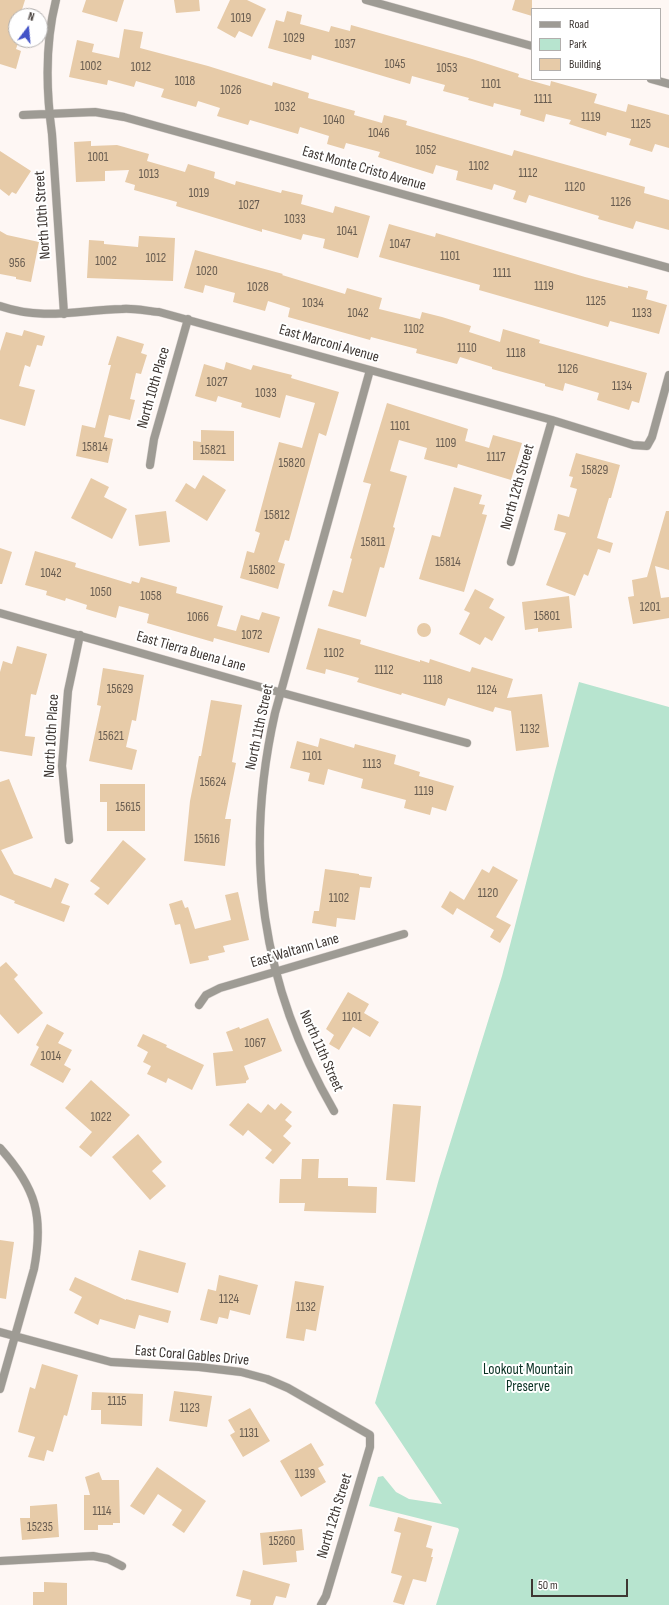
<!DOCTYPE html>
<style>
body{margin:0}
#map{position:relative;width:669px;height:1605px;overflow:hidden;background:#fef7f4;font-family:"Sofia Sans Condensed",sans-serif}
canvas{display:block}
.legend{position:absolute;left:531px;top:8px;width:130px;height:72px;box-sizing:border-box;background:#fff;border:1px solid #b2afad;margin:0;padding:5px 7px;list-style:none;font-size:12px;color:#3e3733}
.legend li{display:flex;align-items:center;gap:8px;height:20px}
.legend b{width:20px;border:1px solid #b2afad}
.north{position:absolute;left:8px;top:8px;width:40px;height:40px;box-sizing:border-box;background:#fff;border:1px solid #b2afad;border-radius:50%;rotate:16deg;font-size:11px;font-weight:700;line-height:16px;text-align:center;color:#3e3733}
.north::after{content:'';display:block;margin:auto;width:14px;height:18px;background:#4353c7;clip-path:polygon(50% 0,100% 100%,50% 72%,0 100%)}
.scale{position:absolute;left:531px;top:1579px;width:97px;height:18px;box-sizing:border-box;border:2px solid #3e3733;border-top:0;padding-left:5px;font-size:12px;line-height:14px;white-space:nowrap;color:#3e3733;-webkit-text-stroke:3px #fff;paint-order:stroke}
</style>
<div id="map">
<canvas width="669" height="1605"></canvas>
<ul class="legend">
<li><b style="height:5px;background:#9e9b94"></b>Road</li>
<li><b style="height:11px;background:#b7e4cf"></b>Park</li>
<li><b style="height:11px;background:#e7cba8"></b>Building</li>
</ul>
<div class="north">N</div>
<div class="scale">50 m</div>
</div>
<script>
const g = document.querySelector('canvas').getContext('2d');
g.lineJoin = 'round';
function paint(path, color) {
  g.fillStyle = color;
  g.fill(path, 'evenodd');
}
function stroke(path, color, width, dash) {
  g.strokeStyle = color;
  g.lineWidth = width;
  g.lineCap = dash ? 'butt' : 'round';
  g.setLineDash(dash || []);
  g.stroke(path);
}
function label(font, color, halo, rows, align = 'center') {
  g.font = font + ' "Sofia Sans Condensed",sans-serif';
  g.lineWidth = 4;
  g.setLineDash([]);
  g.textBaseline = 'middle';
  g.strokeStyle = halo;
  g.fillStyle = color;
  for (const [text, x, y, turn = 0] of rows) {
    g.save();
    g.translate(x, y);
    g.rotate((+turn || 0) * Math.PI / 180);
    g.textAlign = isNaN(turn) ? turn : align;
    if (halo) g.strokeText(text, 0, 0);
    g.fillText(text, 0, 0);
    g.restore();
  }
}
paint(new Path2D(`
 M579 682 669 707V1605H436L459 1530 458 1528 369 1506 378 1477 383 1476 396 1492 409 1499 442 1504 375 1403 439 1179 502 976 555 771Z`), '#b7e4cf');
paint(new Path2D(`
 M0 0H25L20 16H16V40H19L16 49 21 51 16 69 0 64Z
 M86 0H124L117 22 82 12Z
 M174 0H199L200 11 176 13Z
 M230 0H247L266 9 252 37 239 31 235 38 217 28Z
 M515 0H532V16L512 10Z
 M287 11 302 15 300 24 329 32 331 26 350 31 351 25 472 59 519 74 518 77 550 86 551 81 597 94 594 103 626 112 628 104 669 115V148L655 144 652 152 629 145 631 139 607 132 606 136 569 124 571 120 546 114 544 122 520 115 521 110 494 103 493 107 468 100 469 98 443 91 445 85 412 76 410 84 312 55 311 60 268 48 276 20 284 22Z
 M124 29 143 32 140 48 208 66 272 86 273 82 309 93 308 98 355 111 354 115 382 123 384 115 407 121 406 125 512 156 514 150 645 187 644 193 669 200V230L636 221 633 229 598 219 599 216 529 195 526 203 513 199 516 191 494 184 492 190 456 180 458 171 436 165 433 174 378 157 380 152 346 143 344 149 327 144 329 136 300 127 298 134 250 120 248 125 217 116 220 108 198 101 196 107 161 97 164 89 136 81 134 87 108 80 107 85 69 77 77 40 94 44 92 52 119 58Z
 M91 141V146L117 145 149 154 147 161 185 172 188 164 215 172 214 178 235 185 236 181 281 193 282 190 303 195 301 204 333 213 335 206 370 216 358 258 323 248 325 239 303 234 301 240 262 229V232L176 206 177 202 134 190 135 185 125 182 129 170 105 171V181L76 182 74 142Z
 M0 151 31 171 16 194 12 192 9 196 0 189Z
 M389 224 435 237 436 233 585 277 628 288V286L648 291 646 299 667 305 659 334 610 321 608 327 479 290 480 285 379 257Z
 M0 231 7 235 39 242 31 282 16 279V277L0 274Z
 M139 236 175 238 173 281 87 278 89 240 104 241V244L138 247Z
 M195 250 283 274 282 275 345 294 347 288 382 298 379 309 420 319 422 312 442 317 471 326 469 332 500 342 503 329 540 340 539 343 647 373 639 403 632 401 629 410 597 400 599 393 565 383 563 391 545 386V384L492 369V367L460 357 457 364 416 353 417 349 371 337 370 340 288 317 290 308 268 301 265 311 233 302 235 293 205 285 203 293 184 288Z
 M24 330 45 336 42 346 37 345 30 367 25 365 19 386 35 390 25 426 0 419V351L6 332 22 336Z
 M117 336 144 344 141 353 147 355 141 374 136 373 130 399 135 400 130 420 109 415 104 437 113 439 108 463 76 456 82 425 95 428 111 365H108Z
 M226 362 251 370 253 365 276 371 292 375 291 378 339 392 326 436 319 433 289 541 285 540 278 562 285 564 278 589 240 578 247 551 254 553 260 533 255 531 279 442 302 448 315 403 286 395 280 418 241 407 242 403 218 396 216 402 195 396 204 364 224 370Z
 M387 403 468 429 465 441 489 448 493 435 522 443 511 480 458 464 457 468 424 459 427 448 399 440 390 471 407 476 393 527 395 528 384 568 380 567 366 617 328 606 333 590 343 593 352 559 350 558 371 484 363 482Z
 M201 430 234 431V461L193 460V441L201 442Z
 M576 453 620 465 611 498H609L597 538 613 543 610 553 598 549 588 576 584 574 575 596 546 585 566 533 554 530 558 514 569 517 577 489 570 487 573 477 569 476Z
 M203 475 226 490 207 521 175 501 186 483 195 489Z
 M91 478 109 487 104 497 127 509 112 539 71 518Z
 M454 487 482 495 479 504 485 505 482 514 487 515 464 592 419 579 432 535 440 537Z
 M166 511 170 542 139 546 135 515Z
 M666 511H669V570L655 566 661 598 669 597V618L633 624 628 597 634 596 632 580 647 577Z
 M0 548 12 552 2 584H0Z
 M35 551 76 563 75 567 131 584 132 581 139 583 141 577 177 587 176 593 223 606 217 626 236 631 241 615 259 620 262 612 280 617 269 653 214 638 213 642 147 623 149 614 119 606 116 618 86 609 87 605 66 598 65 601 46 595 47 591 25 585Z
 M475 589 494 599 489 608 505 617 492 641 485 637 480 645 459 634 470 613 464 610Z
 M569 596 572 628 538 632V628L525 630 522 602Z
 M417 630a7 7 0 1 1 14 0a7 7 0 1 1-14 0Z
 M318 628 361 640 360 644 420 662V660L429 663 430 659 470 672 472 667 513 679 507 698 542 694 549 747 516 751 511 711 495 707 493 712 448 698 445 706 402 693 401 695 357 682 359 678 326 669 325 674 306 669Z
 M17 646 47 654 36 695 31 694 25 736 35 737 32 756 0 751V672L3 661 12 664Z
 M103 668 144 675 136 721 132 720 126 747 137 750 132 770 89 761 101 706 97 705Z
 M211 700 242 705 232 762 236 763 225 819H231L225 866 184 861 190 801 199 756H201Z
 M320 738 354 748 355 744 396 755 394 764 420 772 419 776 454 786 446 811 432 807 430 815 404 808 406 800 361 788 363 779 328 769 324 785 308 781 310 773 290 768 297 741 318 747Z
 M9 779 33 838 1 850 14 874 51 888 55 878 69 884 61 903 70 906 64 922 14 903 15 901 0 895V782Z
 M100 784H145V831H107V802H100Z
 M123 840 146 859 108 905 94 894 100 888 90 881Z
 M493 866 518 880 496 917 511 925 500 943 490 937 494 930 457 908 453 915 441 907 450 891 464 900 482 869 489 873Z
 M325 869 359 874V875L372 877 370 888 360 887 355 920 337 918 336 927 312 923 314 911H319Z
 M238 892 249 940 223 946 225 952 208 956 209 960 190 964 180 924 175 925 169 904 182 900 185 908 188 907 195 929 231 920 225 895Z
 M6 962 18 975 14 979 43 1013 18 1034 0 1014V967Z
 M348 992 369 1004 364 1013 379 1022 370 1037 353 1027 339 1050 329 1044 334 1035 326 1029Z
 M268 1018 282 1051 244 1066 249 1079 246 1081V1083L216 1086 213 1053 233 1051 226 1032 239 1027 240 1029Z
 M47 1024 64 1033 58 1043 72 1050 64 1065 71 1069 63 1083 30 1065 39 1047 36 1045Z
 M143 1034 167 1045 166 1047 204 1065 192 1090 168 1078 166 1083 147 1074 151 1066 143 1062 148 1052 137 1046Z
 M91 1080 130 1115 91 1157 79 1147 92 1132 65 1108Z
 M248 1103 261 1113 268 1104 275 1110 281 1103 292 1112 285 1120 292 1126 283 1136 291 1143 273 1164 265 1158 272 1150 248 1130 243 1136 229 1125Z
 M393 1104 421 1106 415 1182 386 1180Z
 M138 1134 162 1162 152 1171 166 1186 150 1200 112 1157Z
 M302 1159H319L318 1178H348V1186L377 1187 376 1213 304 1211 305 1203H279L280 1179H301Z
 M0 1240 14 1242 6 1299 0 1298Z
 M139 1250 186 1263 178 1293 131 1280Z
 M219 1275 258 1285 250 1315 230 1310 228 1319 219 1317 217 1324 200 1320 208 1289 216 1291Z
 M75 1277 126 1300V1299L171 1311 168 1323 139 1315 135 1329 100 1319 98 1325 74 1313 82 1297 69 1290Z
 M295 1281 324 1286 316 1331 306 1329 304 1341 286 1338Z
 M42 1364 78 1375 67 1416 64 1415 53 1452 47 1450 44 1461 28 1457 35 1437 18 1432 30 1387 35 1389Z
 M174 1391 212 1396 207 1427 169 1421Z
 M92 1392 143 1394 142 1426 101 1424V1410H91Z
 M250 1408 270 1441 243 1457 230 1435 235 1432 228 1420Z
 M311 1443 324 1465 318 1468 326 1482 301 1497 280 1461Z
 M157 1467 206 1501 184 1533 172 1525 182 1510 158 1494 144 1515 130 1506Z
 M99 1472 102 1480H119L120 1523H113V1525H98V1530H84V1495H90L85 1477Z
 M57 1504 59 1537 22 1540 20 1518H30V1506Z
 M398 1517 432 1526 426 1547 433 1549 431 1557H433L426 1582 413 1579 404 1605 393 1602 402 1576 391 1573 401 1533 394 1531Z
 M302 1529 304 1550 296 1551 297 1562 263 1565 260 1533Z
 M243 1570 290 1584 286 1598 276 1596 273 1605H250L251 1600 236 1596Z
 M44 1582 67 1583V1605H33V1592H44Z`), '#e7cba8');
const minor = new Path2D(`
 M56 0C45 43 46 90 52 134L64 314
 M366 0 532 46
 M651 79 669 84
 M23 115 95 112 124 117 669 268
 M0 306C44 321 78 310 122 309 134 308 147 311 159 312L552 420 633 445 647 446 652 437 669 375
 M150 465 154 439 188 319
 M511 562 552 420
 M0 613 264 688 467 743
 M69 840 62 766 68 691 80 635
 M199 1005 206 995 220 988 404 934
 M334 1111C261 985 243 855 275 713L370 370
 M0 1148C36 1188 44 1216 34 1269L0 1389
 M0 1332 111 1362 199 1367 241 1372 267 1379 288 1388 370 1435V1447L326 1596 321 1605
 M0 1561 93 1556 108 1559 122 1566`);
stroke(minor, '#dbd4d1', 9);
stroke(minor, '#9e9b94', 8);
label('13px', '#685c50', null, [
 ["1019",241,19],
 ["1029",294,39],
 ["1037",345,45],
 ["1045",395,65],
 ["1002",91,67],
 ["1012",141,68],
 ["1053",447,69],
 ["1018",185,82],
 ["1101",491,85],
 ["1026",231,91],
 ["1111",543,100],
 ["1032",285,108],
 ["1119",591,118],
 ["1040",334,121],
 ["1125",641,125],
 ["1046",379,134],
 ["1052",426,151],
 ["1001",98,158],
 ["1102",479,167],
 ["1112",528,174],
 ["1013",149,175],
 ["1120",575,188],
 ["1019",199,194],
 ["1126",621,203],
 ["1027",249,206],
 ["1033",295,220],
 ["1041",347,232],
 ["1047",400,245],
 ["1101",450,257],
 ["1012",156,259],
 ["1002",106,262],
 ["956",17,264],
 ["1020",207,272],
 ["1111",502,274],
 ["1119",544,287],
 ["1028",258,288],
 ["1125",596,302],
 ["1034",313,304],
 ["1042",358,314],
 ["1133",642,314],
 ["1102",414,330],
 ["1110",467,349],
 ["1118",516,354],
 ["1126",568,370],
 ["1027",217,383],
 ["1134",622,387],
 ["1033",266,394],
 ["1101",400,427],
 ["1109",446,444],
 ["15814",95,448],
 ["15821",213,451],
 ["1117",496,458],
 ["15820",292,464],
 ["15829",595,471],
 ["15812",277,516],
 ["15811",373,543],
 ["15814",448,563],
 ["15802",262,571],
 ["1042",51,574],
 ["1050",101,593],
 ["1058",151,597],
 ["1201",650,608],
 ["15801",547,617],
 ["1066",198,618],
 ["1072",252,636],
 ["1102",334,654],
 ["1112",384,671],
 ["1118",433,681],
 ["15629",120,690],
 ["1124",487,691],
 ["1132",530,730],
 ["15621",111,737],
 ["1101",312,757],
 ["1113",372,765],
 ["15624",213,783],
 ["1119",424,792],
 ["15615",128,808],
 ["15616",207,840],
 ["1120",488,894],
 ["1102",339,899],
 ["1101",352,1018],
 ["1067",255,1044],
 ["1014",51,1057],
 ["1022",101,1118],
 ["1124",229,1300],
 ["1132",306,1308],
 ["1115",117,1402],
 ["1123",190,1409],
 ["1131",249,1434],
 ["1139",305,1475],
 ["1114",102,1512],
 ["15235",40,1528],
 ["15260",282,1542]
]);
label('15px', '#3e3733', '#fff', [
 ["East Monte Cristo Avenue",364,169,16],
 ["North 10th Street",43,215,-94],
 ["East Marconi Avenue",329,344,16],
 ["North 10th Place",154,388,-74],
 ["North 12th Street",518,487,-74],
 ["East Tierra Buena Lane",191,652,16],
 ["North 11th Street",260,727,-78],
 ["North 10th Place",52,736,-87],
 ["East Waltann Lane",295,951,-16],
 ["North 11th Street",321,1051,66],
 ["East Coral Gables Drive",192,1356,5],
 ["North 12th Street",335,1516,-73]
]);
label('15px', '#093123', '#fff', [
 ["Lookout Mountain",528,1370],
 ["Preserve",528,1387]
]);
</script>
